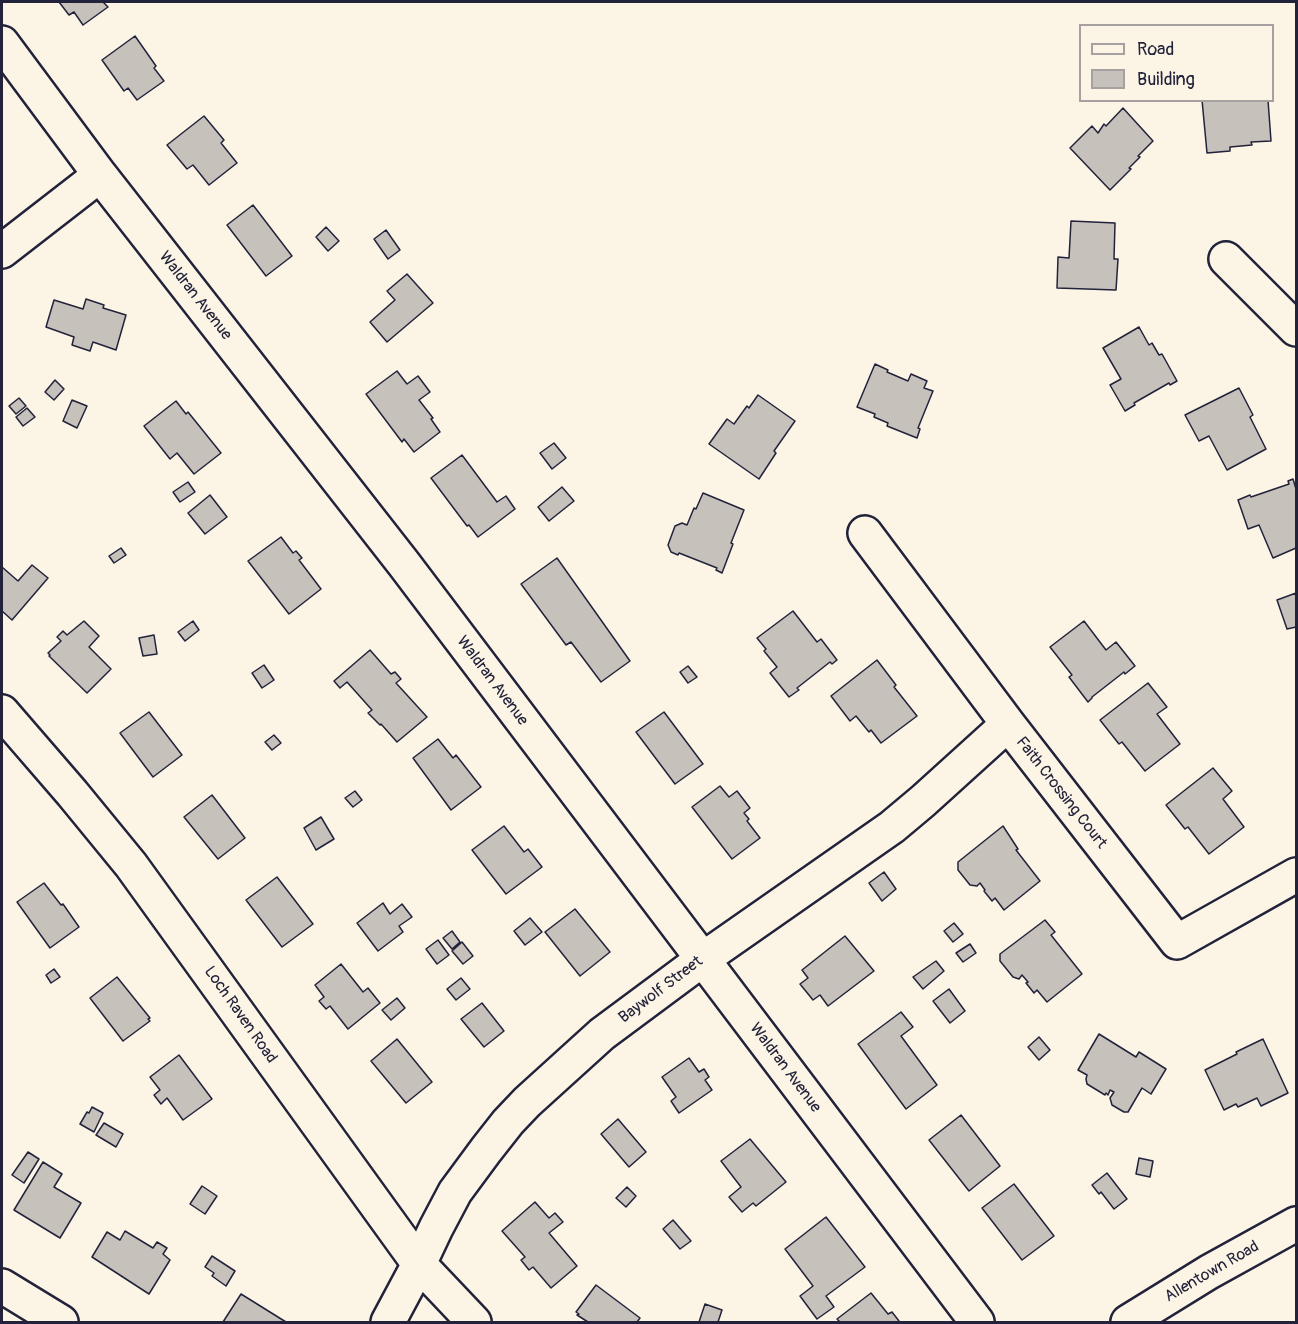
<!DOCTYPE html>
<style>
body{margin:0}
#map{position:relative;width:1298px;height:1324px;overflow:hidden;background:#fcf5e5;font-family:Pangolin,sans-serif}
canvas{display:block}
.frame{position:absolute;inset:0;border:3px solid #22223b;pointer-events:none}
.legend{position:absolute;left:1079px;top:24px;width:195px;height:78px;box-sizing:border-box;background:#fcf5e5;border:2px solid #a5a1a1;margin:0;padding:8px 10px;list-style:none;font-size:18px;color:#22223b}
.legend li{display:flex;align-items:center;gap:12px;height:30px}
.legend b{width:30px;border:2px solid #a5a1a1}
</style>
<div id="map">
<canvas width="1298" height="1324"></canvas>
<div class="frame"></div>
<ul class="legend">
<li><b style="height:8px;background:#fcf5e5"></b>Road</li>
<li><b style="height:16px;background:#c6c1bb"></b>Building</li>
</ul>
</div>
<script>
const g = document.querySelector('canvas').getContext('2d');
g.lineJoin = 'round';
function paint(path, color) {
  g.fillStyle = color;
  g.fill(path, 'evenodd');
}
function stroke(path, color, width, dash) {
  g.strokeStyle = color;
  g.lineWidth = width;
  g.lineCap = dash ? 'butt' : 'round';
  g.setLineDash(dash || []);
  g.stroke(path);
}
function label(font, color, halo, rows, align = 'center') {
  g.font = font + ' Pangolin,sans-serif';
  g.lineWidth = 4.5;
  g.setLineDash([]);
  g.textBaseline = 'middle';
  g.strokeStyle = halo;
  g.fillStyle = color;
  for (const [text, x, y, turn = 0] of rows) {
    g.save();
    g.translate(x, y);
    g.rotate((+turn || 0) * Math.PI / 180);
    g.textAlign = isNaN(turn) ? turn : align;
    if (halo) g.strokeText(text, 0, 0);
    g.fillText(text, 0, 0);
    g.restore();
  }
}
const building = new Path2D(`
 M59 2H103L108 7 83 25 74 12 69 15Z
 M135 36 156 66 154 68 164 81 137 100 128 88 124 91 102 60Z
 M1202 100H1268L1271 141 1251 142 1252 145 1230 147V151L1207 153Z
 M1123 108 1153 141 1138 156 1140 157 1129 168 1131 169 1110 190 1070 148 1092 126 1098 133 1104 124 1106 126Z
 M204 116 224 140 221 143 237 163 209 185 193 165 187 169 167 145Z
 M253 205 292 256 266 276 227 225Z
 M1071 221 1115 223 1114 259H1118L1116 290 1057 288 1058 257 1069 258Z
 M326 227 339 241 328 251 316 237Z
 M386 230 400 250 388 259 374 239Z
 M407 274 433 303 387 342 370 322 395 300 387 291Z
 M86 299 104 305 103 308 126 315 116 350 93 342 90 351 72 345 74 337 46 327 54 300 83 309Z
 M1139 327 1149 345 1152 343 1159 355 1162 354 1177 381 1170 385 1169 383 1134 403 1135 405 1125 411 1110 385 1121 379 1103 348Z
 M875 364 888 370 887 372 908 381 911 374 927 381 924 388 933 391 918 428 920 429 917 438 887 426 888 423 874 417 875 414 857 407Z
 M397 371 407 384 418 376 430 392 419 400 433 418 431 419 440 432 414 452 404 439 402 442 366 394Z
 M55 380 64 389 54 400 45 392Z
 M1239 388 1253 415 1250 417 1266 449 1227 470 1209 436 1199 441 1185 415Z
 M758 395 795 421 774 451 776 453 759 479 709 444 727 419 734 424 747 406 749 408Z
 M19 398 26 406 16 414 9 406Z
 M72 400 87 406 77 428 63 421Z
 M176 401 186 414 188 412 221 453 194 474 177 453 170 459 144 426Z
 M27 408 35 417 23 426 16 417Z
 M554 443 566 458 552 469 540 453Z
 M462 455 497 502 506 496 515 509 478 537 469 525 467 526 431 478Z
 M1293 479 1296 489V548L1273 558 1259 525 1248 529 1238 500 1250 495 1251 497 1289 484 1288 481Z
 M188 482 195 492 180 502 173 492Z
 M562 487 574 501 549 521 538 507Z
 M703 493 744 510 731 543 733 544 722 573 716 570 717 568 679 553 678 555 671 552 668 545 675 526 682 523 687 525 694 508 696 509Z
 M210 495 227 517 205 534 188 513Z
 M281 537 293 553 296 551 302 558 299 560 321 589 289 614 248 561Z
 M121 548 126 555 114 563 109 556Z
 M557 558 630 661 601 682 571 642 566 645 521 584Z
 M32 565 48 578 12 620 2 611V567L18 581Z
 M1296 593V627L1287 629 1277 600Z
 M793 611 817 642 821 639 837 660 832 664 830 662 797 688 799 690 789 697 770 673 777 667 764 651 766 649 757 638Z
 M84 621 99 636 89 647 111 669 87 693 49 656 50 655 48 653 61 641 57 637 63 631 67 635Z
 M193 621 199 630 185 641 178 632Z
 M1084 621 1106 650 1116 642 1135 666 1125 674 1124 672 1092 697V698L1088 702 1069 677 1072 675 1050 647Z
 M154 635 157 654 143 656 139 638Z
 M370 650 391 674 395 672 401 679 396 683 427 717 397 742 381 724 380 725 368 713 372 710 347 682 340 688 334 681Z
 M877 660 896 685 894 687 917 716 881 743 871 730 869 732 856 716 850 721 831 696Z
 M264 665 274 680 262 688 252 673Z
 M688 666 697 677 688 683 680 672Z
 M1148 683 1167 707 1157 714 1180 744 1145 771 1122 742 1119 744 1100 720Z
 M149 712 182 755 153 777 120 733Z
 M664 712 703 764 675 784 636 732Z
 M274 735 281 743 272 750 265 742Z
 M438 739 453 758 456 755 481 787 451 810 413 758Z
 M1213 768 1232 791 1223 799 1244 827 1209 854 1188 827 1185 829 1166 805Z
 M720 786 729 797 737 791 750 808 744 813 749 819 747 821 760 838 732 859 692 807Z
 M355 791 362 800 353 807 345 798Z
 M212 795 245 838 218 859 184 817Z
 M321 817 334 839 316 850 304 828Z
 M504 826 524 852 528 849 542 867 506 894 472 850Z
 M1003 826 1018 849 1016 850 1040 881 1004 910 995 898 992 901 984 891 985 890 980 883 977 886 970 885 958 870V862Z
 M884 872 896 889 882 901 869 883Z
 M277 877 313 924 282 947 246 900Z
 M44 883 61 905 63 904 79 927 50 948 17 902Z
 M383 903 390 914 402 904 412 917 399 926 403 932 378 951 357 923Z
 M575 909 610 952 580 976 545 932Z
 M530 918 542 932 525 945 514 931Z
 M1045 920 1055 932 1051 935 1082 974 1047 1002 1037 990 1034 993 1026 983 1028 982 1022 975 1019 979 1013 977 1000 961V954Z
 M954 923 963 934 953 942 944 931Z
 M452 931 460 942 452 949 443 938Z
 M845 936 874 971 828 1006 820 995 813 1000 800 984 808 978 802 970Z
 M438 940 449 955 437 964 426 949Z
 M462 942 473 956 463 964 452 951Z
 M970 944 976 953 963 962 956 953Z
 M936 961 944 971 923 989 913 977Z
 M341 964 363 992 368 988 380 1003 348 1029 330 1006 326 1009 319 1001 324 997 315 985Z
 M54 969 60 977 51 983 46 975Z
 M117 977 150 1018 148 1019 150 1021 123 1041 90 998Z
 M461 978 470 989 456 1000 447 989Z
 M949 989 965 1011 950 1023 933 1001Z
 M397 998 405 1008 391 1020 382 1010Z
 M482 1003 504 1031 484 1047 461 1019Z
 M901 1012 913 1027 901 1036 937 1085 906 1109 858 1044Z
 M1099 1034 1136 1057 1139 1052 1166 1069 1151 1094 1142 1088 1128 1112H1124L1112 1105 1110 1098 1114 1092 1110 1090 1108 1095 1106 1093 1105 1095 1087 1084 1086 1079 1087 1075 1078 1070Z
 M1039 1037 1050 1050 1039 1060 1028 1047Z
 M397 1039 432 1082 406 1103 371 1061Z
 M1263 1039 1288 1093 1261 1106 1257 1098 1238 1107 1236 1104 1224 1110 1205 1070 1237 1054 1236 1052Z
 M179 1055 212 1099 183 1120 167 1098 161 1104 154 1095 160 1090 150 1077Z
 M689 1058 699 1072 704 1069 709 1077 705 1080 712 1090 679 1113 671 1101 676 1097 662 1077Z
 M92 1107 103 1113 94 1132 80 1124 87 1112 89 1113Z
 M961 1115 1000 1166 969 1191 929 1140Z
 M618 1119 646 1152 629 1167 601 1134Z
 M104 1123 123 1134 116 1147 96 1135Z
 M750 1139 786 1182 756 1206 753 1203 742 1212 729 1197 741 1187 721 1161Z
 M28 1152 39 1159 24 1183 12 1175Z
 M1139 1158 1153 1161 1150 1177 1136 1174Z
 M43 1162 62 1174 54 1187 81 1203 60 1238 14 1210Z
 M1107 1173 1127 1199 1114 1209 1101 1192 1099 1194 1092 1185Z
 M1014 1184 1054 1236 1022 1260 982 1208Z
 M202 1186 217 1196 205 1214 190 1204Z
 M627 1187 636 1196 626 1207 616 1198Z
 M535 1202 549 1218 555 1213 563 1222 549 1233 577 1266 551 1288 533 1267 529 1270 521 1260 525 1257 502 1231Z
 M826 1217 865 1267 826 1296 834 1307 817 1319 800 1296 813 1286 785 1249Z
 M673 1220 691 1241 680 1249 663 1229Z
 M125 1231 153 1248 157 1242 167 1248 163 1254 170 1260 149 1294 92 1257 107 1232 120 1240Z
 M212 1256 235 1271 226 1286 212 1276 214 1273 205 1267Z
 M596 1285 640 1318 637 1322H588L577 1315 579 1314 576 1312Z
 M871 1293 888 1314 892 1312 899 1321 898 1322H840L837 1319Z
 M241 1294 286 1322H223Z
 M705 1304 722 1310 718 1322H699Z`);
paint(building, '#c6c1bb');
stroke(building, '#22223b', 1.5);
const minor = new Path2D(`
 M2 43 100 175 404 564 977 1322
 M2 251 100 175
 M1226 259 1296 329
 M865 533 1008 724 1177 942 1296 875
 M2 712 72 793 131 865 419 1264 474 1322
 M2 1286 61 1322
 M388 1322 419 1264 436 1228 455 1192 486 1150 508 1122 527 1102 602 1034 703 959 892 827 923 801 1008 724`);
const major = new Path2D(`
 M1128 1322 1209 1272 1296 1224`);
stroke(minor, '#22223b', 38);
stroke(major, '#22223b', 38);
stroke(minor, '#fcf5e5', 33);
stroke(major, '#fcf5e5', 33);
label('16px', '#22223b', '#fcf5e5', [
 ["Waldran Avenue",195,296,52],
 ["Waldran Avenue",492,681,53],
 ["Faith Crossing Court",1061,793,52],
 ["Baywolf Street",661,990,-37],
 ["Loch Raven Road",240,1015,55],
 ["Waldran Avenue",785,1068,53],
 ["Allentown Road",1212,1272,-30]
]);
</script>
